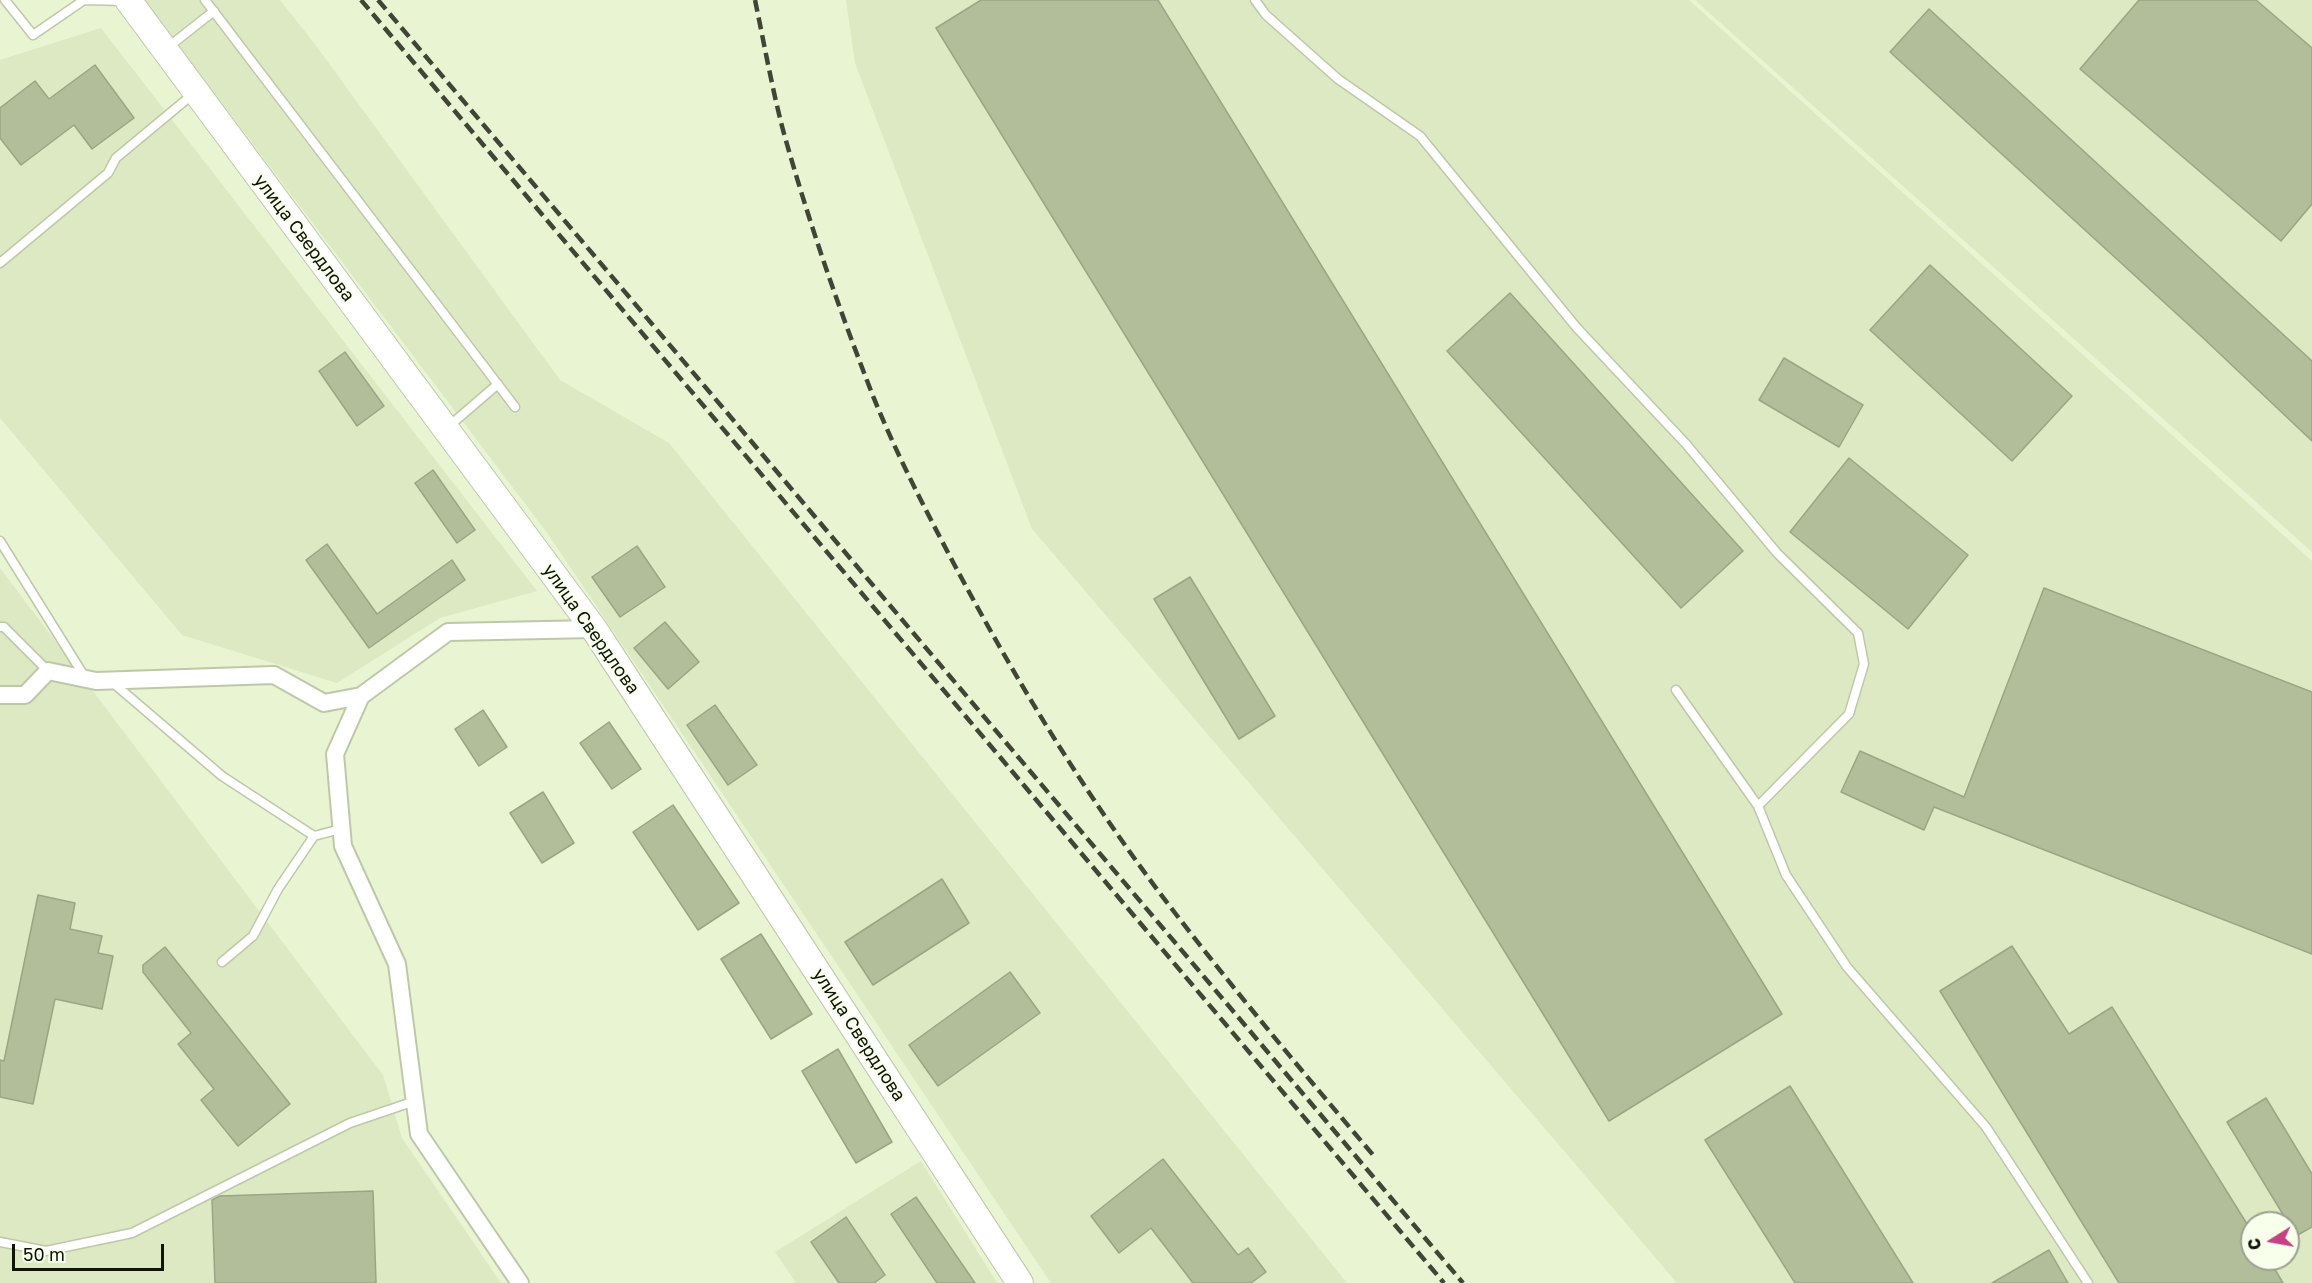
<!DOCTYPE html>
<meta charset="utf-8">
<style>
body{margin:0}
#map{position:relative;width:2312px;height:1283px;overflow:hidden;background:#e9f4d3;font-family:"Golos Text",sans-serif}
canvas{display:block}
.north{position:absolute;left:2240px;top:1211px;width:60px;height:60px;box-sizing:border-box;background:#f8ffeb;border:2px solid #9ba191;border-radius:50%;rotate:259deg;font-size:16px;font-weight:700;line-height:24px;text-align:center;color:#101409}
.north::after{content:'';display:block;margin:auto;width:21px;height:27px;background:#c54184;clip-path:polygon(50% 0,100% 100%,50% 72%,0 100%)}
.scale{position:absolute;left:12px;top:1244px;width:152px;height:27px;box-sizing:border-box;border:3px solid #101409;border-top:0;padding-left:8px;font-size:18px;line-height:21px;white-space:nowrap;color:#101409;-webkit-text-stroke:4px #f8ffeb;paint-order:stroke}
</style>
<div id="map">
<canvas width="2312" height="1283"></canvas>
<div class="north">С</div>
<div class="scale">50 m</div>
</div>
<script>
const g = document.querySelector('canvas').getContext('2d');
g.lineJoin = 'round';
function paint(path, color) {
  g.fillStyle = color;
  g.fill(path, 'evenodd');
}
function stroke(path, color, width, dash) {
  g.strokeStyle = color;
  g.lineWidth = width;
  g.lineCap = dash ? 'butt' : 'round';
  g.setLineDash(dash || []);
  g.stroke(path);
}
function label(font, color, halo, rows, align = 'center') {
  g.font = font + ' "Golos Text",sans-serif';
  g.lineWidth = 4.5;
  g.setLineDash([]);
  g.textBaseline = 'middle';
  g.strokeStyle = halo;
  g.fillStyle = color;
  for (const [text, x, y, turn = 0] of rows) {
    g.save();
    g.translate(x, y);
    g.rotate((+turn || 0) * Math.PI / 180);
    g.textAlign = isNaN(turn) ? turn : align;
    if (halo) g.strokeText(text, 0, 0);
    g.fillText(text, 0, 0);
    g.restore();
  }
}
paint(new Path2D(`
 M144 0H280L314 43 560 380 669 443 1347 1283H1051L548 534Z
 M846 0H1689L2312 561V1283H1677L1032 529 855 63ZM2252 1223H2288V1259H2252Z
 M1695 0H2312V552Z
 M101 28 537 591 440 618 337 683 182 635 0 418V60Z
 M0 568 383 1075 402 1138 501 1283H0Z
 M921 1161 997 1283H796L775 1252Z`), '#dce9c2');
const building = new Path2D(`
 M981 0H1158L1782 1014 1609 1121 936 28Z
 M2139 0H2256L2312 48V204L2281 241 2080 69Z
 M1929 9 2312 361V441L2201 336 1890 52Z
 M95 65 134 118 92 149 74 125 21 165 0 138V108L35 81 49 99Z
 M1930 265 2072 396 2012 461 1870 330Z
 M1510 293 1743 551 1681 608 1447 351Z
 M345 352 384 406 357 426 319 371Z
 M1784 358 1863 405 1839 447 1759 400Z
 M1849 458 1968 555 1908 629 1790 532Z
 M433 470 475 530 457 543 415 483Z
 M327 544 377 614 452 560 465 580 369 648 306 560Z
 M637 546 665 587 620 617 592 577Z
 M1190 577 1275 716 1239 739 1154 599Z
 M2044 588 2312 692V954L1934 807 1924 830 1841 792 1860 751 1964 797Z
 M665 622 699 662 668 689 634 648Z
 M715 705 757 765 728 785 687 725Z
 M483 710 507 747 479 766 455 729Z
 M609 722 641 769 612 789 580 743Z
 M543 792 574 843 542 863 510 813Z
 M673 805 739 903 698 930 633 832Z
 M942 879 969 923 873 985 845 942Z
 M38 895 75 903 70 929 102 936 98 953 113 956 102 1009 55 999 33 1104 0 1097V1060L4 1061Z
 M761 934 812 1014 771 1039 721 959Z
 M2012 946 2069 1034 2112 1007 2252 1232V1259H2269L2283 1283H2119L1940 991Z
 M165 947 290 1104 238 1146 201 1100 214 1089 178 1044 191 1033 143 972V965Z
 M1010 972 1040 1013 938 1086 909 1045Z
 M838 1049 892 1142 856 1163 802 1071Z
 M1790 1086 1913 1283H1795L1705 1140Z
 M2266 1098 2312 1174V1227L2296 1236 2227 1122Z
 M1163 1159 1238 1255 1248 1248 1266 1272 1251 1283H1193L1151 1228 1119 1253 1091 1216Z
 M373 1191 376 1283H215L212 1200 220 1196Z
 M916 1197 975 1283H937L891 1214Z
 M846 1217 885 1275 874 1283H839L811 1242Z
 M2049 1250 2068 1283H1992Z`);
paint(building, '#b2be9a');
stroke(building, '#9ba586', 1.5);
const lane = new Path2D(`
 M5 0 33 35 84 0 124 1
 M205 0 515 407
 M1255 0 1266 15 1338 79 1420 136 1577 328 1686 444 1777 553 1858 633 1864 664 1849 714 1758 806
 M167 48 214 11
 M0 263 108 173 116 158 193 94
 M448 427 498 384
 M0 541 86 679
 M0 627H4L48 671
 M112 682 222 776 314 836
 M1676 690 1758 806 1786 875 1847 967 1986 1127 2088 1283
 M222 962 253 936 278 889 314 836 341 829
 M0 1242 46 1251 132 1233 350 1123 415 1101`);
const street = new Path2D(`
 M0 695H25L48 671 96 681 274 675 324 703 361 696
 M520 1283 419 1134 397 964 343 846 335 754 361 696 448 632 594 629`);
const primary = new Path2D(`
 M128 0 594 629 1020 1283`);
stroke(lane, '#bec8a9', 11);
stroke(street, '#bec8a9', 20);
stroke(primary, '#bec8a9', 28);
stroke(lane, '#fff', 8);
stroke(street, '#fff', 16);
stroke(primary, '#fff', 26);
stroke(new Path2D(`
 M361 0 1444 1283
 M378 0 1463 1283
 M755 0C764 43 772 88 783 130 808 220 839 309 873 396 896 453 925 509 954 564 1019 686 1091 804 1175 913 1239 996 1306 1076 1374 1156`), '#404536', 4.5, [12, 6]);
label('18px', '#101409', '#f8ffeb', [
 ["улица Свердлова",304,238,53],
 ["улица Свердлова",591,629,55],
 ["улица Свердлова",859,1035,57]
]);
</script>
